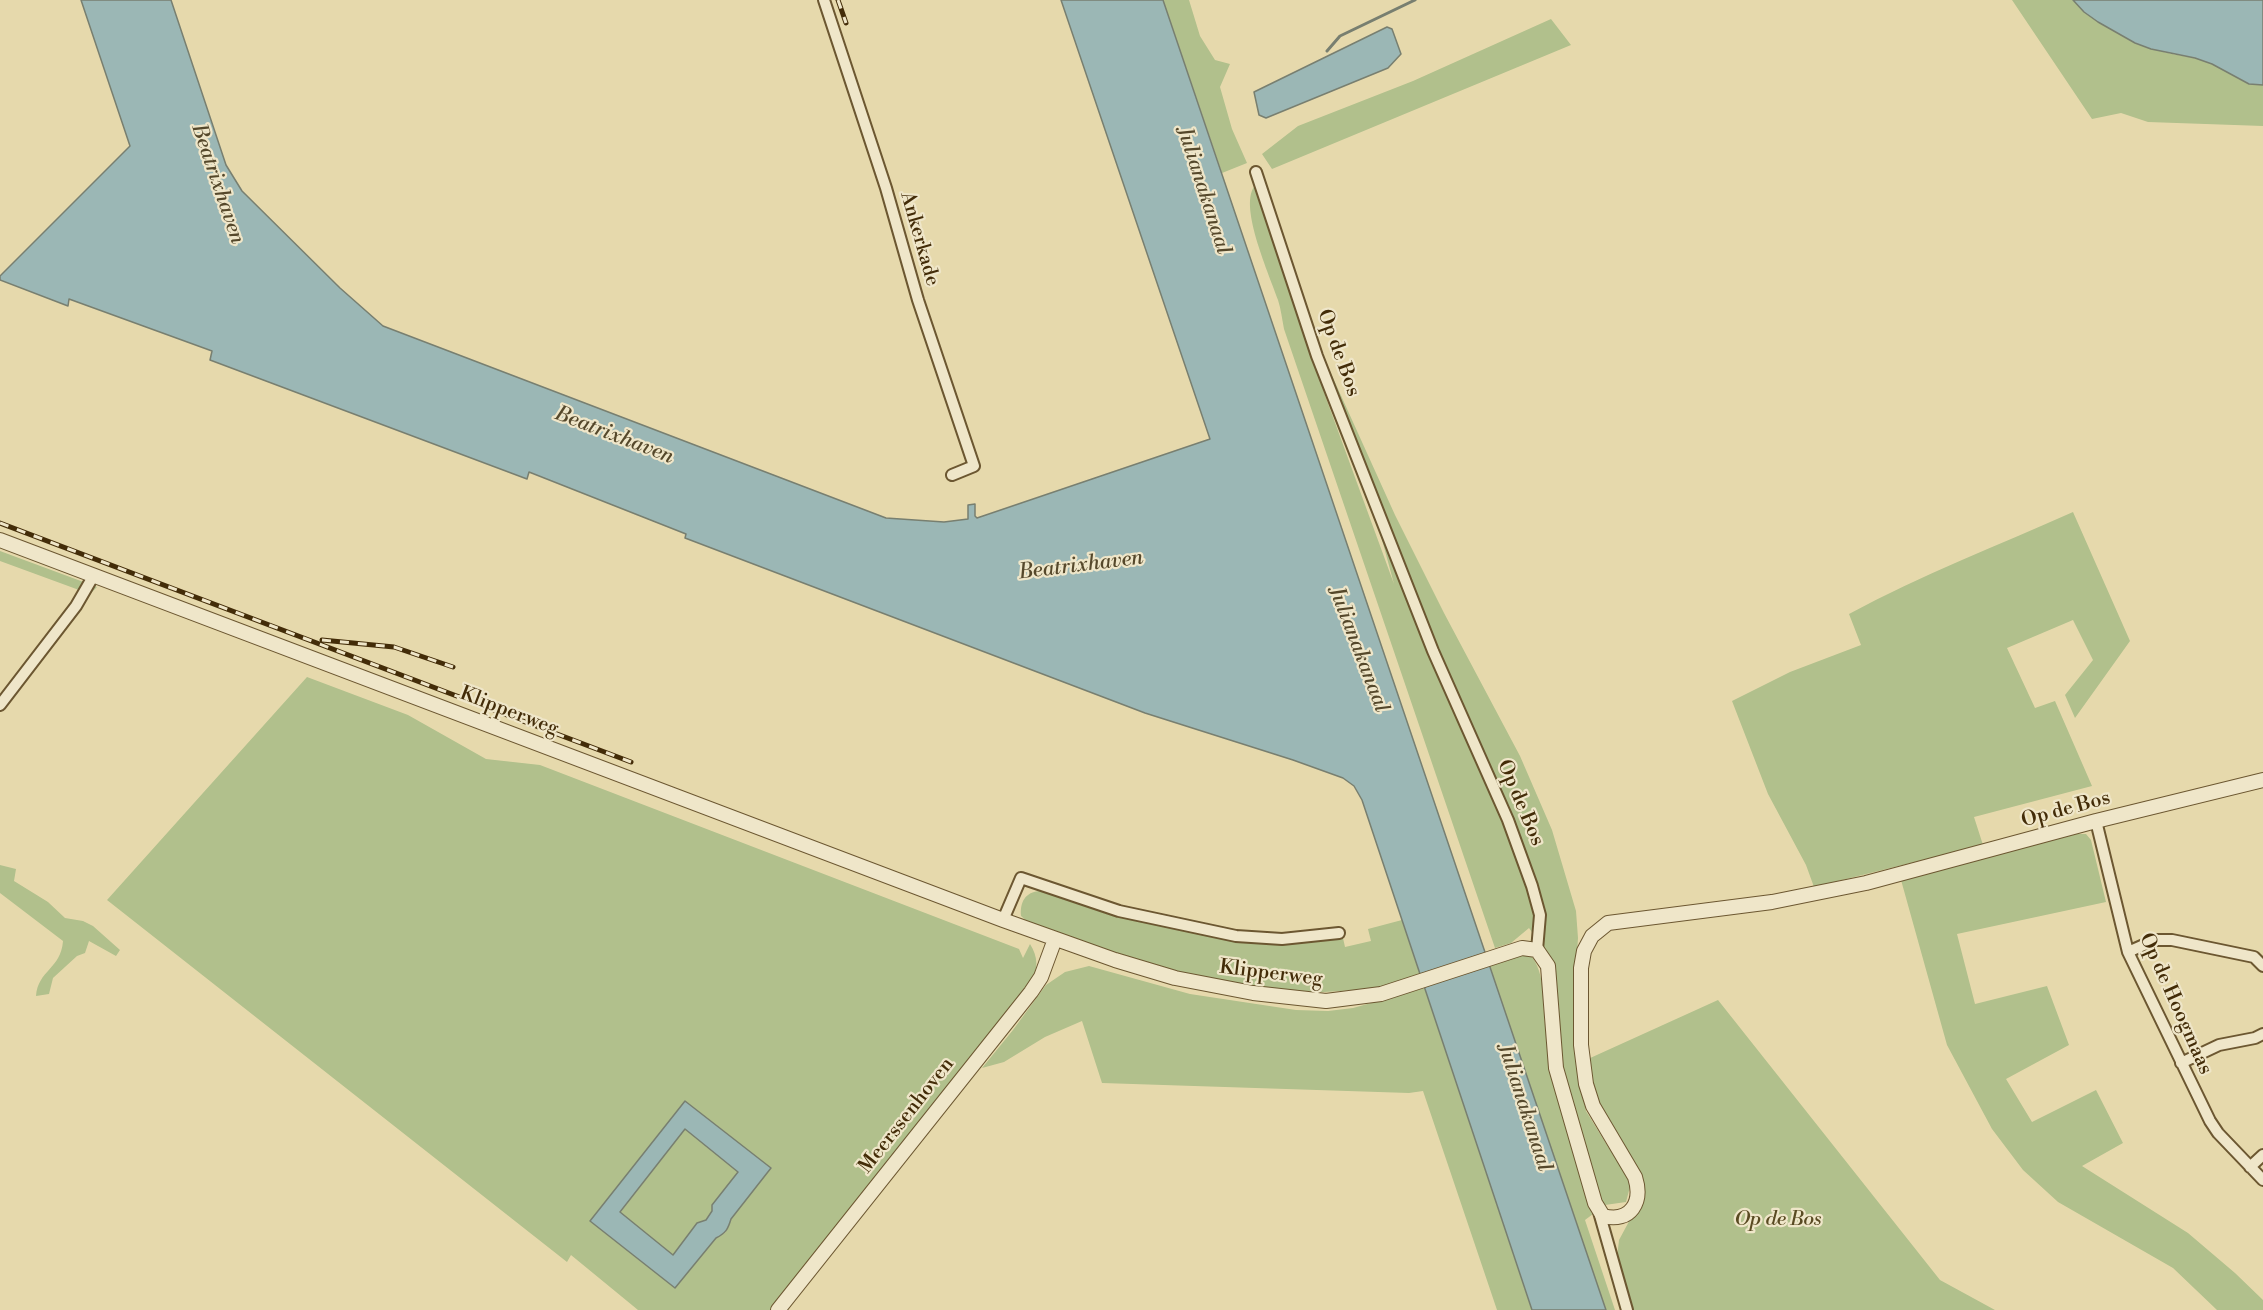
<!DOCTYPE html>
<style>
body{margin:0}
canvas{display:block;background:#e6d9ac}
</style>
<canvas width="2263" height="1310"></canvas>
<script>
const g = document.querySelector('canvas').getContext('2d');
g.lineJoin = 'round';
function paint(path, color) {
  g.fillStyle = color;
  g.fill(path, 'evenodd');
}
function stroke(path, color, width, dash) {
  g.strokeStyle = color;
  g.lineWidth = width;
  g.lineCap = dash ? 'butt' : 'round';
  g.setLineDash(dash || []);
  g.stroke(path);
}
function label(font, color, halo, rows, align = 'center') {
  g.font = font + ' "Libre Bodoni",serif';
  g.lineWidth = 4.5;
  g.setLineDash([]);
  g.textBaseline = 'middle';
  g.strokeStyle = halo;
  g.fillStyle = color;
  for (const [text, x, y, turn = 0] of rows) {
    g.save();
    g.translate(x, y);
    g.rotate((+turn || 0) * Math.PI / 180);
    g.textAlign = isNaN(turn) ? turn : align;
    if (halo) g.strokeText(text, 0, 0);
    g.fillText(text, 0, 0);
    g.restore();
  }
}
paint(new Path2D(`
 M1163 0H1189L1200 36 1215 60 1230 64 1220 87 1232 129 1247 163 1222 173Z
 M2012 0H2073C2093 21 2123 38 2150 48 2171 56 2192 55 2213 64 2233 73 2239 84 2263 85V126L2148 122 2121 113 2092 119Z
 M1551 19 1571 45 1272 169 1262 154 1298 126 1413 81Z
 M1254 187 1326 398 1394 584 1359 455 1329 369 1395 515 1444 613 1520 756 1552 830 1576 911 1578 938 1573 1017 1576 1063 1586 1111 1610 1150 1625 1168 1631 1183 1626 1202 1605 1205 1585 1220 1615 1310H1606L1489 966 1529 952C1548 977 1541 1002 1546 1031L1555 1005 1553 962 1529 928 1511 943 1495 948 1284 329C1282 319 1281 309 1278 300 1270 276 1239 208 1254 187Z
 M2073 512 2130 641 2075 718 2065 695 2093 660 2073 620 2007 648 2035 708 2055 701 2092 786 1974 817 1983 845 1814 887 1806 865 1768 794 1732 701 1790 672 1861 645 1849 614C1921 575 1999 545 2073 512Z
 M0 551 97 587 90 594 0 561Z
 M307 677 408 715 486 759 540 765 1019 949 1023 958 1030 944C1038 957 1039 969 1030 983L775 1310H638L571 1255 567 1262 107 900ZM685 1101 771 1168 731 1219 725 1233 716 1237 675 1288 591 1221Z
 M2077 834H2086L2091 840 2106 902 1957 934 1975 1004 2047 986 2069 1045 2006 1079 2032 1122 2096 1090 2123 1143 2082 1166 2188 1233 2235 1273 2263 1300V1310H2217L2173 1268 2058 1202 2023 1170 1992 1129 1947 1045 1901 880Z
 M0 865 16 869 14 881 48 902 65 918 83 921 93 926 120 950 116 956 89 941 85 953 77 956 53 978 49 994 36 996C38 970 61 969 63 941L0 893Z
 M1040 891 1112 914 1237 940 1280 944 1343 938 1345 947 1371 941 1368 929 1402 920 1420 974 1373 989 1308 993 1188 978 1030 924 1021 916C1020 902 1025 892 1040 891Z
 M1089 966 1190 994 1296 1010 1328 1011 1353 1008 1425 988 1532 1310H1497L1423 1091 1409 1093 1102 1083 1082 1021 1045 1037 1004 1062 982 1068 1013 1030 1046 985 1065 972Z
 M1718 1000 1940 1280 1995 1310H1633L1617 1258 1619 1240 1640 1201 1595 1094 1588 1059Z
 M685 1129 738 1172 706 1220 697 1223 673 1255 620 1213Z`), '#b1c08c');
const water = new Path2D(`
 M81 0H171L226 165 242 191 340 288 383 326 886 518 944 522 968 519V505L975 504V516L977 518 1210 439 1061 0H1163L1606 1310H1532L1362 800 1354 786 1343 778 1293 760 1145 713 685 538 686 534 529 472 527 479 210 360 212 351 69 299 68 306 0 280V276L130 146Z
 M2073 0H2263V85L2249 84 2212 64 2195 58 2151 49 2135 43 2098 22 2084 12Z
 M1387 27 1392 29 1401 54 1388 68 1266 118 1259 115 1254 92Z
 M685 1101 771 1168 731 1219C728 1229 726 1233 716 1238L675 1288 590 1221ZM685 1129 738 1172 712 1205V1211L706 1220 697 1223 673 1255 620 1212Z`);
paint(water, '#9bb7b5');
stroke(water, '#787f70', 1.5);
stroke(new Path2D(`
 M1327 51 1340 36 1415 0`), '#787f70', 3);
const minor = new Path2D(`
 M824 0 886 188 918 300 974 466 952 475
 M1256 172 1317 356 1433 651 1508 820 1532 886 1540 915 1537 950
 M0 705 76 606 94 575
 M2096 821 2128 952 2210 1121 2218 1133 2263 1180
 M1003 920 1021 878 1119 911 1236 936 1282 939 1339 933
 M2128 952 2155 940H2172L2254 957 2263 966
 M2181 1063 2219 1045 2255 1038 2263 1034
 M2250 1167 2263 1155
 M1599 1212 1627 1310`);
const tertiary = new Path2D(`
 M0 540 1003 920 1115 960 1175 978 1253 993 1326 1001 1381 994 1522 948 1537 950 1548 966 1556 1068 1595 1203 1603 1216C1631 1223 1643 1202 1635 1177L1593 1106 1586 1084 1581 1045V968L1584 951 1592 936 1608 923 1772 902 1866 883 2096 821 2263 780
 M778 1310 1031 992 1041 977 1055 939`);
stroke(minor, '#6c5731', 14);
stroke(tertiary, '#6c5731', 16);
stroke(minor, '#efe6c9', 10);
stroke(tertiary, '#efe6c9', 14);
const rail = new Path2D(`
 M838 0 846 23
 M0 523 631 762
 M322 640 394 647 453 667`);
stroke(rail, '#432c08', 5);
stroke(rail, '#efe6c9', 3, [9]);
label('20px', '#432c08', '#efe6c9', [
 ["Ankerkade",919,239,74],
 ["Op de Bos",1338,353,70],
 ["Klipperweg",509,712,21],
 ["Op de Bos",1520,803,67],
 ["Op de Bos",2066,810,-15],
 ["Klipperweg",1271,974,7],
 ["Op de Hoogmaas",2175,1004,66],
 ["Meerssenhoven",907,1116,-52]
]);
label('italic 20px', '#594a22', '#efe6c9', [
 ["Op de Bos",1778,1220]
]);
label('italic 21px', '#55482b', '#efe6c9', [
 ["Beatrixhaven",217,184,71],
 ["Julianakanaal",1203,191,72],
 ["Beatrixhaven",614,436,21],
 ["Beatrixhaven",1081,566,-7],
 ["Julianakanaal",1358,650,69],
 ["Julianakanaal",1524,1108,72]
]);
</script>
